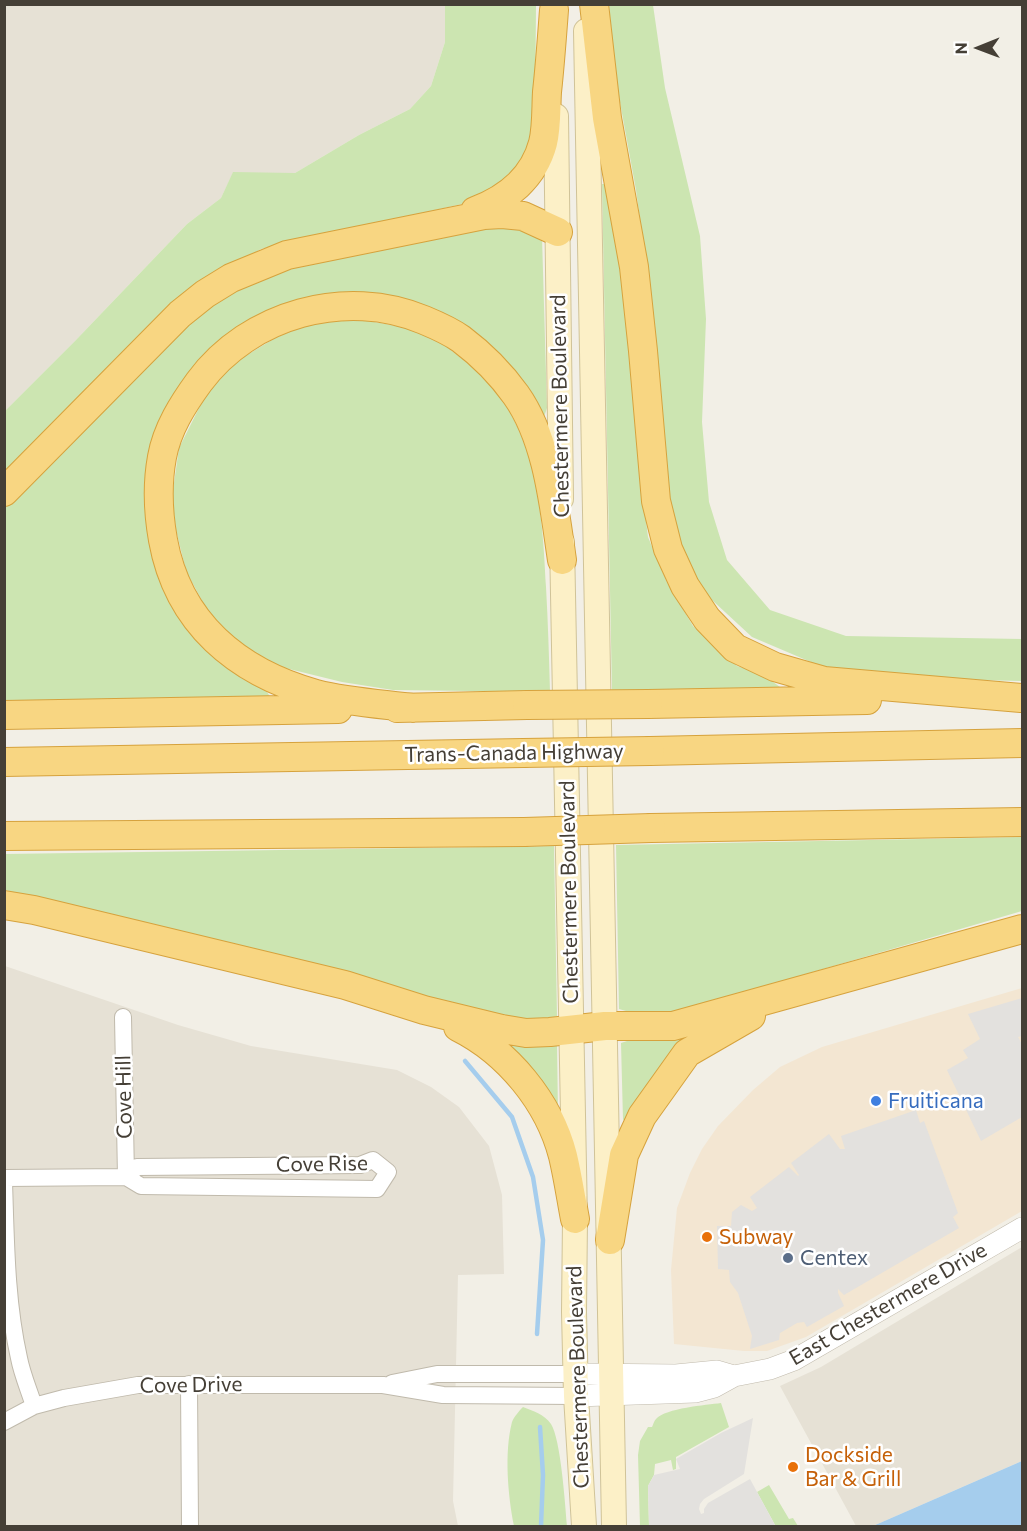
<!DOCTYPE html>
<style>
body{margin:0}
#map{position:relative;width:1027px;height:1531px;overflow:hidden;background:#f2efe6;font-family:Commissioner,sans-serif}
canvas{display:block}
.frame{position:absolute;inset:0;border:6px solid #453f36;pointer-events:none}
.north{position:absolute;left:949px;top:18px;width:60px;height:60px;-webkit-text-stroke:4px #fff;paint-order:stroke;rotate:269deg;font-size:16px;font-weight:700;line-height:24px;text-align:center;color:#453f36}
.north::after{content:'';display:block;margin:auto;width:21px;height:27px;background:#453f36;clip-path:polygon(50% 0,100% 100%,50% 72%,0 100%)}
</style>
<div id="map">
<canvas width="1027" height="1531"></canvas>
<div class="frame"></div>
<div class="north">N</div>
</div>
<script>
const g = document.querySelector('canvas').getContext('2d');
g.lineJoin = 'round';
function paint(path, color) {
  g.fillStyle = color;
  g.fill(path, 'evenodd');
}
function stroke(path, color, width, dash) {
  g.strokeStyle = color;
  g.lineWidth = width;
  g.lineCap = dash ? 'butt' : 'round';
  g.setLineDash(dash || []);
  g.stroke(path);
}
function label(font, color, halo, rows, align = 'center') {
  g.font = font + ' Commissioner,sans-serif';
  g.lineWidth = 5;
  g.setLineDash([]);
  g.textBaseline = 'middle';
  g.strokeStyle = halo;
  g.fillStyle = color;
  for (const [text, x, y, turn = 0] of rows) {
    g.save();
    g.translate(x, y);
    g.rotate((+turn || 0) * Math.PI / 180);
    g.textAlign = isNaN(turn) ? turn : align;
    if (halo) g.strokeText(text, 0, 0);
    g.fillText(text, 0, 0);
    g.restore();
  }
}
paint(new Path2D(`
 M5 5H445V42L431 86 410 109 359 135 295 173H233L221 198 187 224 75 341 5 411Z
 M5 966 178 1025 251 1046 397 1070 431 1087 459 1107 489 1146 502 1195 504 1274 458 1275 453 1501 458 1526H5Z
 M1022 1247V1461L873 1526H856L780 1386 821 1367Z`), '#e6e1d5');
paint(new Path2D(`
 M1022 988V1211L806 1337 767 1351H744L674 1344 671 1270 677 1208 690 1173 702 1149 718 1126 753 1090 780 1067 822 1047Z`), '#f3e6d2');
paint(new Path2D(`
 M445 5H536L535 124 525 158 503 184 471 202 261 249 183 294 113 361 5 475V411L75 341 187 224 221 198 233 172 295 173 359 135 410 109 431 86 445 42Z
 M609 5H653L665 88 700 236 706 319 702 422 709 502 727 560 770 610 846 636 1022 639V681L929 679 832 671 752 637 699 588 669 519 654 324 636 190 617 86Z
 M602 184H610L626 286 636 437 648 537 666 580 693 626 737 666 762 674 780 687 770 689 612 692Z
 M521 225 542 237 547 408 542 423 397 301 232 334 145 507 227 662 267 692 273 701 5 705 4 509 189 320 232 292 278 272 332 258 475 228Z
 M345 318C375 322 406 325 434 338 442 342 449 349 456 354 535 408 542 499 546 587 548 622 549 657 550 692L393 690 342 682 281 667 238 643 207 610 186 571 176 530 172 497 179 448 204 398 229 366 275 338 308 324Z
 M1022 837V911L659 1017 640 1015 619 1009 616 845Z
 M554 846 557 1016 538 1023 478 1013 385 984 5 890V854Z
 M690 1034 628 1118 623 1120 621 1043 630 1040Z
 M557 1043 558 1115 503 1044Z
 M721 1403 729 1427 676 1457V1469L673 1470 671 1460 655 1464 654 1475 648 1486 649 1526H640L638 1455 640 1441 648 1427H652C653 1425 654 1421 656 1419 666 1408 706 1405 721 1403Z
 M523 1407C533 1411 544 1414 551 1424 561 1440 565 1504 567 1526H514C508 1496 504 1453 512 1422 514 1417 519 1411 523 1407Z
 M769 1485 789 1519 793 1518 798 1526H773L775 1525 757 1492Z`), '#cce5b1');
paint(new Path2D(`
 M1022 998V1036L1018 1037 1022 1044V1117L981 1141 947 1070 968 1058 963 1050 980 1039 968 1014Z
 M916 1110 920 1123 924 1121 958 1213 953 1217 959 1228 844 1295 838 1289V1293L844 1306 807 1327 804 1322 797 1323 780 1333 779 1340 750 1349 752 1336 738 1293 730 1282 729 1270 718 1269 717 1226H731L732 1212 741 1205 752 1211 757 1208 750 1197 789 1167 798 1176 799 1175 791 1163 829 1134 840 1149H845L841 1136Z
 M753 1418 744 1474 704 1499 700 1504 699 1509 701 1514 704 1513V1509L708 1503 750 1479 775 1525 649 1526 648 1486 654 1475 680 1469 676 1459 721 1433Z`), '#e3e1de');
paint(new Path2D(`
 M1022 1461V1526H873Z`), '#a5cded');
stroke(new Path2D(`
 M465 1061 512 1117 533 1177 543 1240 537 1334
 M540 1427 543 1475 541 1526`), '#a5cded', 4.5);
const minor = new Path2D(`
 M123 1017 126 1177
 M4 1178 126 1177 141 1186 377 1189 388 1172 373 1160 360 1165 137 1167 126 1177
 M4 1182C6 1240 6 1300 19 1358 22 1374 29 1390 34 1406
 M392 1383 437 1374H576
 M189 1384 190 1526
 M4 1422 34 1406 64 1398 138 1385H383L443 1395 576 1396`);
const tertiary = new Path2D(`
 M576 1374 676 1375 717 1371 734 1376
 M576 1396 695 1392 714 1387 734 1376 770 1369 794 1360 1022 1228`);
const secondary = new Path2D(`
 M586 31 614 1526
 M556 116 561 499
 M562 542 575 1219 574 1312 576 1396 584 1526`);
const trunk = new Path2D(`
 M594 4 607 118 634 267 643 351 656 501 668 549 685 586 707 619 735 648 775 667 824 681 1021 698
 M475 211C507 199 534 177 543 143 547 127 546 108 547 92 550 65 552 37 554 10
 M4 492 180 314 205 294 231 278 287 255 484 215 502 214 523 216 558 232
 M648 704 867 700
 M397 708 527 705
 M414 708C382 704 347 702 316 694 237 672 178 623 163 540 158 512 157 484 162 457 167 429 183 404 199 382 249 314 346 287 424 320 436 325 450 331 461 339 481 354 501 374 516 395 548 440 554 507 562 560
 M4 715 338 709
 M650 751 1022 743
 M4 762 523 753
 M651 828 1022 822
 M4 836 524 832
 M4 905 34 910 345 985 424 1010 502 1029 526 1033 550 1032 605 1026H673L1022 929
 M458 1027C508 1052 549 1102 563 1156 568 1177 571 1198 575 1219
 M610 1240 624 1155 642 1116 687 1053 751 1016`);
stroke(minor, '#c0baac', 18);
stroke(tertiary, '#c0baac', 22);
stroke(secondary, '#d0c398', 26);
stroke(trunk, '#d6a23d', 30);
stroke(minor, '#fff', 16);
stroke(tertiary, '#fff', 21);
stroke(secondary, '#fcf0c7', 24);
stroke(trunk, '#f8d682', 28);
const trunkBridge = new Path2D(`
 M527 705 648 704
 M523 753 650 751
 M524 832 651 828`);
stroke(trunkBridge, '#d6a23d', 30, []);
stroke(trunkBridge, '#f8d682', 28);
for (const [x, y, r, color] of [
 [876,1101,6,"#3f7fe0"],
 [707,1237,6,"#e8710a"],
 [788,1258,6,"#5c6f8a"],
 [793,1467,6,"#e8710a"]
]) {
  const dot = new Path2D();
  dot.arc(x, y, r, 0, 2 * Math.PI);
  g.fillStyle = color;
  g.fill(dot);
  stroke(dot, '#fff', 2);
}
label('21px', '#453f36', '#fff', [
 ["Chestermere Boulevard",560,406,-91],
 ["Trans-Canada Highway",514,753,-1],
 ["Chestermere Boulevard",569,892,-91],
 ["Cove Hill",124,1097,-91],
 ["Cove Rise",322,1164,-1],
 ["East Chestermere Drive",888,1304,-30],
 ["Chestermere Boulevard",578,1377,-92],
 ["Cove Drive",191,1385,-1]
]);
label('21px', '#366cbe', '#fff', [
 ["Fruiticana",888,1101]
], 'left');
label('21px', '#c56008', '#fff', [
 ["Subway",719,1237],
 ["Dockside",805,1455],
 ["Bar & Grill",805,1479]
], 'left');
label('21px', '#4e5e75', '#fff', [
 ["Centex",800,1258]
], 'left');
</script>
